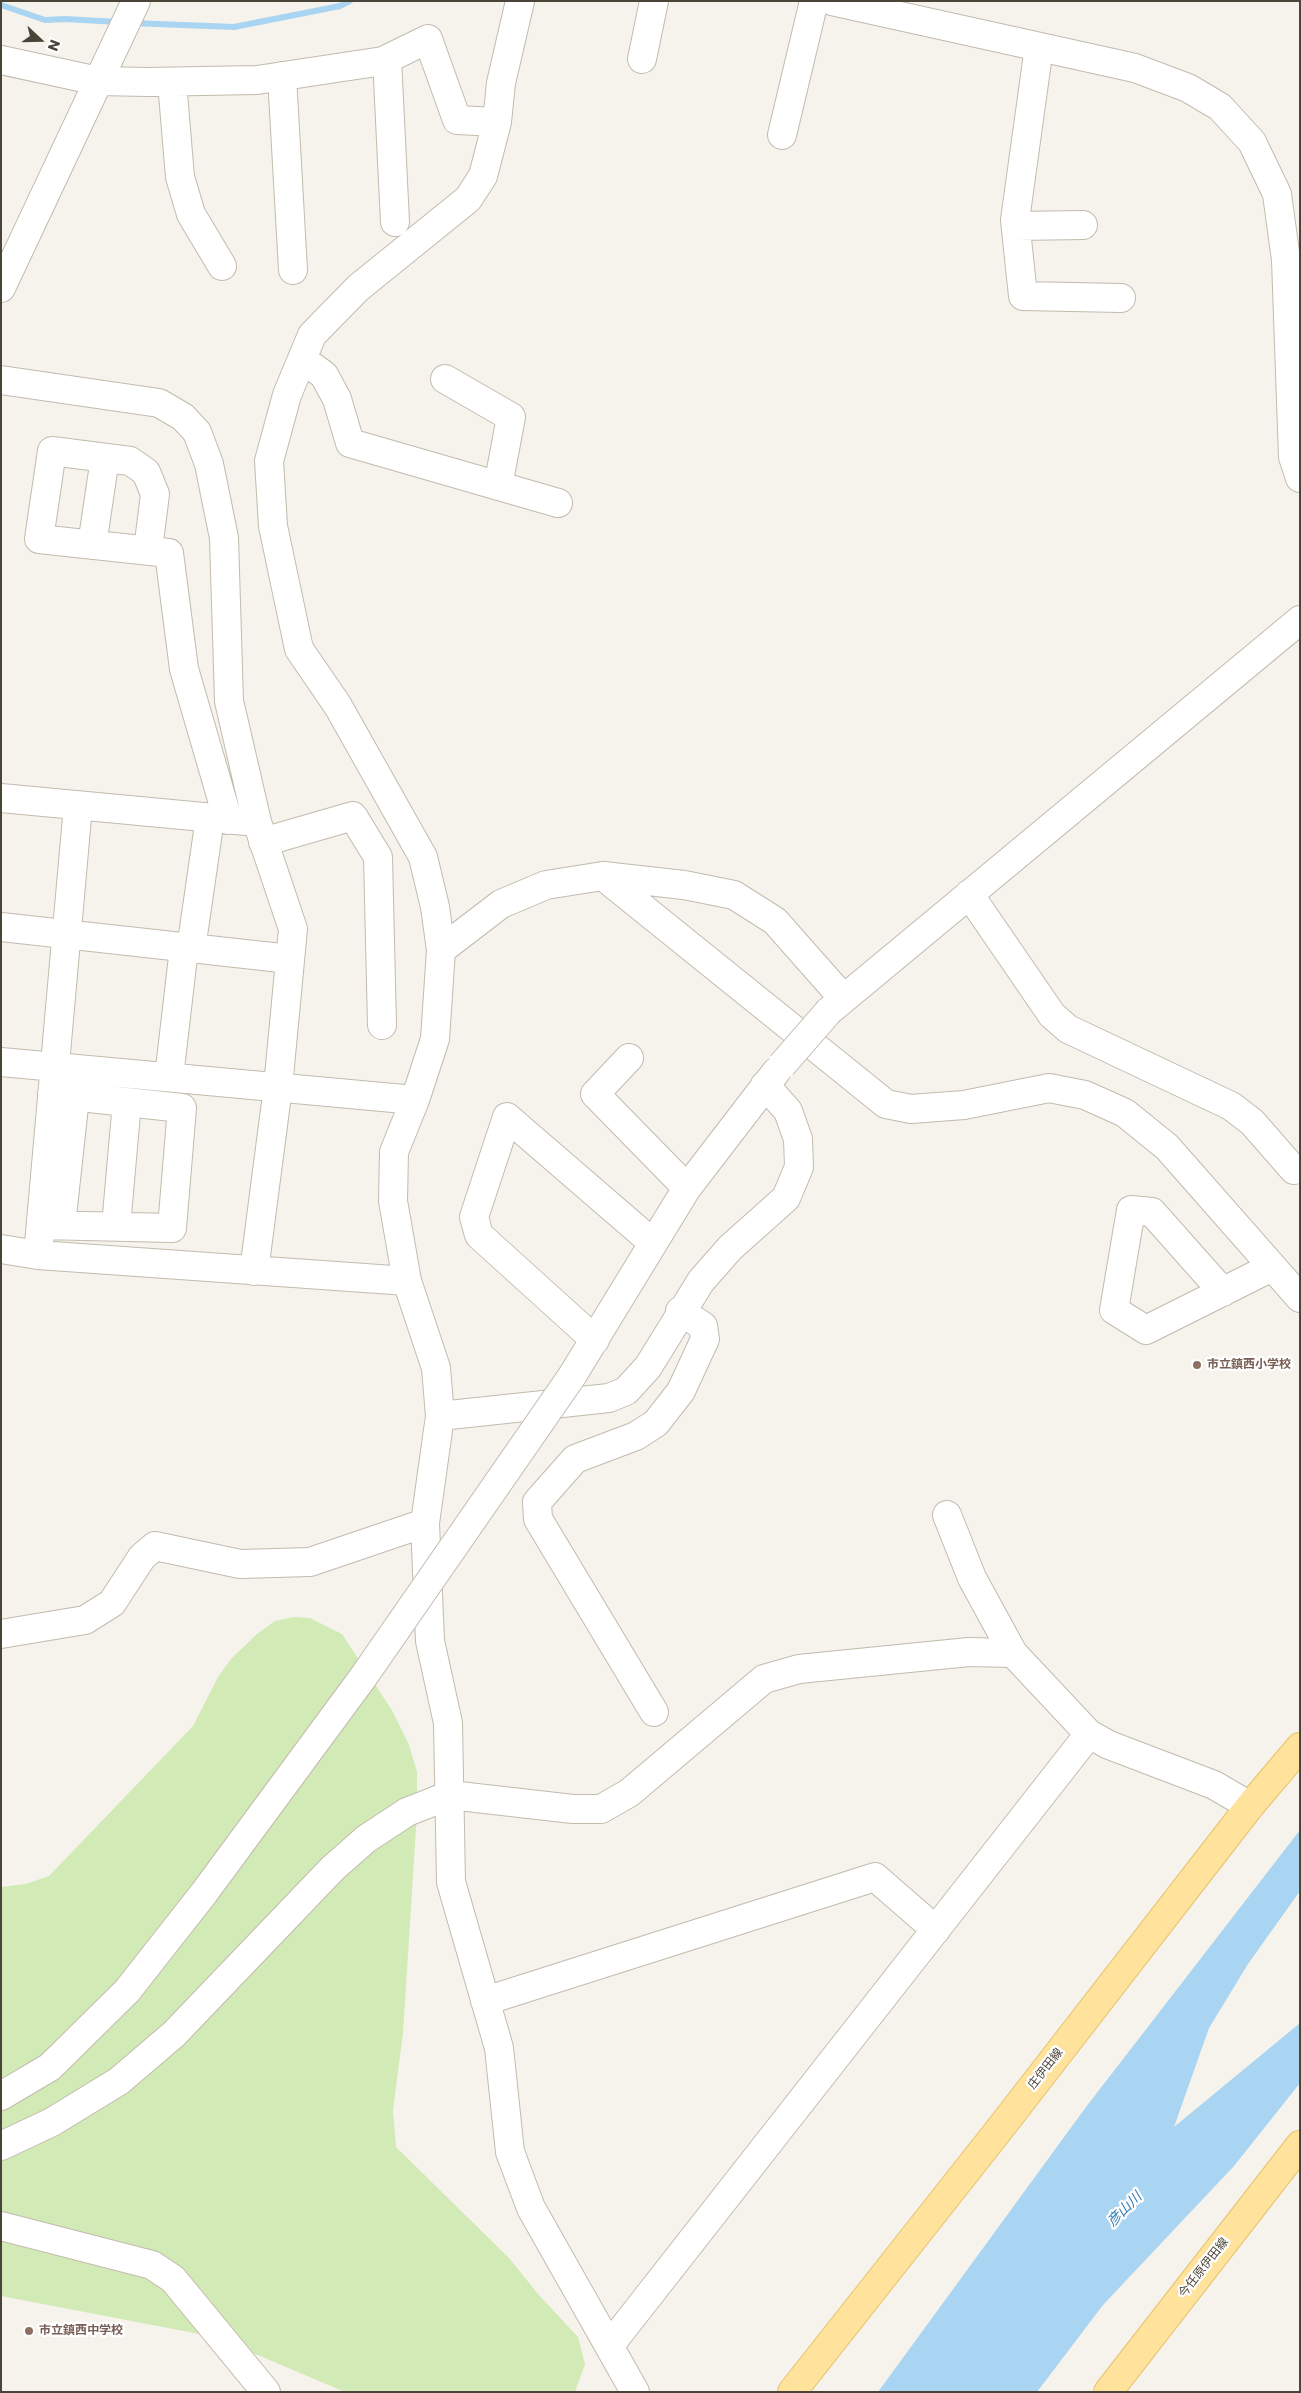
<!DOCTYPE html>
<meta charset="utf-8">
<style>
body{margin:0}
#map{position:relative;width:1301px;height:2393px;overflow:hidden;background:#f6f3ec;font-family:Poppins,sans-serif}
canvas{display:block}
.frame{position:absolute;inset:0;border:2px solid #4b4439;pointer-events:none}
.north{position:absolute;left:15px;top:15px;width:50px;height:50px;-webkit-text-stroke:4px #fff;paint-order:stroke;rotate:111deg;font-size:14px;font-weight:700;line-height:20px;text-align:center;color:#4b4439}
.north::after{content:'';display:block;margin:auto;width:18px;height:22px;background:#4b4439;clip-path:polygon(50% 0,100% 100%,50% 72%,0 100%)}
</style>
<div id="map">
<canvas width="1301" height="2393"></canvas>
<div class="frame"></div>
<div class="north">N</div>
</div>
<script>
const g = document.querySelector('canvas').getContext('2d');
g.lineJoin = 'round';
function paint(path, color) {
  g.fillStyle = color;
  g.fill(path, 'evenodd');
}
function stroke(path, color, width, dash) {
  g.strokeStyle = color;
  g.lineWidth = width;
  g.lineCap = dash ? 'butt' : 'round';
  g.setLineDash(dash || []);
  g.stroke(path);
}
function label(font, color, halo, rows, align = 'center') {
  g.font = font + ' Poppins,"Noto Sans JP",sans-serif';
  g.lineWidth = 4.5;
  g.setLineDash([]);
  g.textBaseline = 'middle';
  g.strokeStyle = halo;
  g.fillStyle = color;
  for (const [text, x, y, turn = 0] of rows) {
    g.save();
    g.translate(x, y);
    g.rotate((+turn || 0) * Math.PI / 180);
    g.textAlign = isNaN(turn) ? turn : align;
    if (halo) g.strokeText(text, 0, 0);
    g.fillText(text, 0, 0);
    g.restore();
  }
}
paint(new Path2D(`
 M294 1617 310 1618 342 1634 393 1712 409 1745 417 1772V1812L403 2033 393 2110 396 2147 509 2258 538 2294 578 2337 585 2364 575 2392H345L215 2337 1 2296V1887L26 1884 49 1876 193 1726 218 1677 231 1659 257 1634 275 1621Z`), '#d2eab5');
paint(new Path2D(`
 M1300 1830V1891L1248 1964 1209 2028 1174 2127 1300 2023V2083L1234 2166 1103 2305 1037 2392H878L1086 2107Z`), '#a9d4f2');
stroke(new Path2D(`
 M1 5 45 20 65 19 117 22
 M132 23 234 27 340 6 350 1`), '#a9d4f2', 6);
const minor = new Path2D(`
 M520 1 501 83 497 122 483 176 468 199 358 288 312 335 287 395 269 461 273 526 299 649 338 706 423 857 435 907 441 950 435 1039 415 1100 394 1152 393 1201 407 1281 436 1368 440 1416 425 1523 430 1641 448 1723 451 1882 499 2048 510 2152 531 2208 635 2392
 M832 1 1135 68 1188 88 1220 107 1252 142 1277 194 1286 260 1293 457 1300 478
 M1039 47 1015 220 1023 296 1121 298
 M387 59 395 222
 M642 59 654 1
 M1 60 98 81 147 82 257 80 383 61 428 39 457 120 497 122
 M282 76 293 270
 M172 82 180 177 191 214 222 266
 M782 135 814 1
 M1016 226 1083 225
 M1 288 136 1
 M302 359 324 375 337 399 350 443 558 503
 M445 379 511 417 498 486
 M1 380 159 403 183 417 197 432 209 464 224 538 229 701 257 822 293 929 278 1087 254 1271
 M92 545 105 458
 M148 550 155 494 146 472 130 461 52 451 39 539 169 553 184 669 228 820
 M1 798 246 821
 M263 842 353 816 378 857 382 1025
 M603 876 886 1104 911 1109 964 1105 1049 1088 1085 1095 1125 1113 1167 1147 1300 1298
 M969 894 1052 1015 1068 1029 1231 1106 1252 1122 1294 1170
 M1 927 290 959
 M191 949 210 818
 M441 950 501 904 546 885 603 876 684 885 734 895 775 921 843 998
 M829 1011 1300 620
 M629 1058 595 1094 687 1188
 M1 1062 415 1100
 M169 1077 184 948
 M41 1225 172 1228 182 1108 52 1094
 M61 1225 75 1097
 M116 1226 127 1102
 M1 1249 38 1255 407 1281
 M38 1255 78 806
 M1223 1292 1152 1212 1131 1210 1114 1310 1146 1330 1272 1267
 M595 1340 479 1235 474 1217 507 1117 653 1243
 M572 1376 687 1188 776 1072
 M440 1416 609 1398 626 1391 648 1367 701 1281 730 1248 786 1198 799 1167 798 1139 788 1111 765 1085
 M947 1515 972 1578 1013 1653 1089 1734 1109 1745 1214 1785 1250 1806
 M1 1634 85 1620 112 1603 142 1557 155 1546 240 1564 310 1562 425 1523
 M654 1712 538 1519 537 1502 575 1459 636 1436 656 1423 681 1391 705 1339 703 1326 680 1311
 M485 2001 875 1877 936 1930
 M1 2096 50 2067 127 1991 204 1893 364 1676
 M1 2146 52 2122 119 2081 174 2034 333 1868 366 1839 407 1812 450 1795 573 1809H601L629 1793 764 1679 799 1669 969 1652 1013 1653
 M1 2226 152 2265 173 2279 266 2392
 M610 2345 1089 1734`);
const major = new Path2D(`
 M792 2392 1002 2126 1250 1806 1300 1747
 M1108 2392 1300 2145`);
stroke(minor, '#c2bbae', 30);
stroke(major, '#e6c16a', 30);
stroke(minor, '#fff', 28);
stroke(major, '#ffe39c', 28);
const minorBridge = new Path2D(`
 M782 1065 829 1011
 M364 1676 572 1376`);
stroke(minorBridge, '#c2bbae', 30, []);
stroke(minorBridge, '#fff', 28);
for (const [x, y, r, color] of [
 [1197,1365,5,"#8d6e63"],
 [29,2331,5,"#8d6e63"]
]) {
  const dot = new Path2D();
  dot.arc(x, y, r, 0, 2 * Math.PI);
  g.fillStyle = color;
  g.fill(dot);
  stroke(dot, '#fff', 2);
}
label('bold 12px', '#785e54', '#fff', [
 ["市立鎮西小学校",1207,1365],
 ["市立鎮西中学校",39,2331]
], 'left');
label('12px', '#4b4439', '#fff', [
 ["庄伊田線",1046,2069,-52],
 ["今任原伊田線",1204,2268,-52]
]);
label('italic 14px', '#2e7ab2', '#fff', [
 ["彦山川",1125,2210,-45]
]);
</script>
